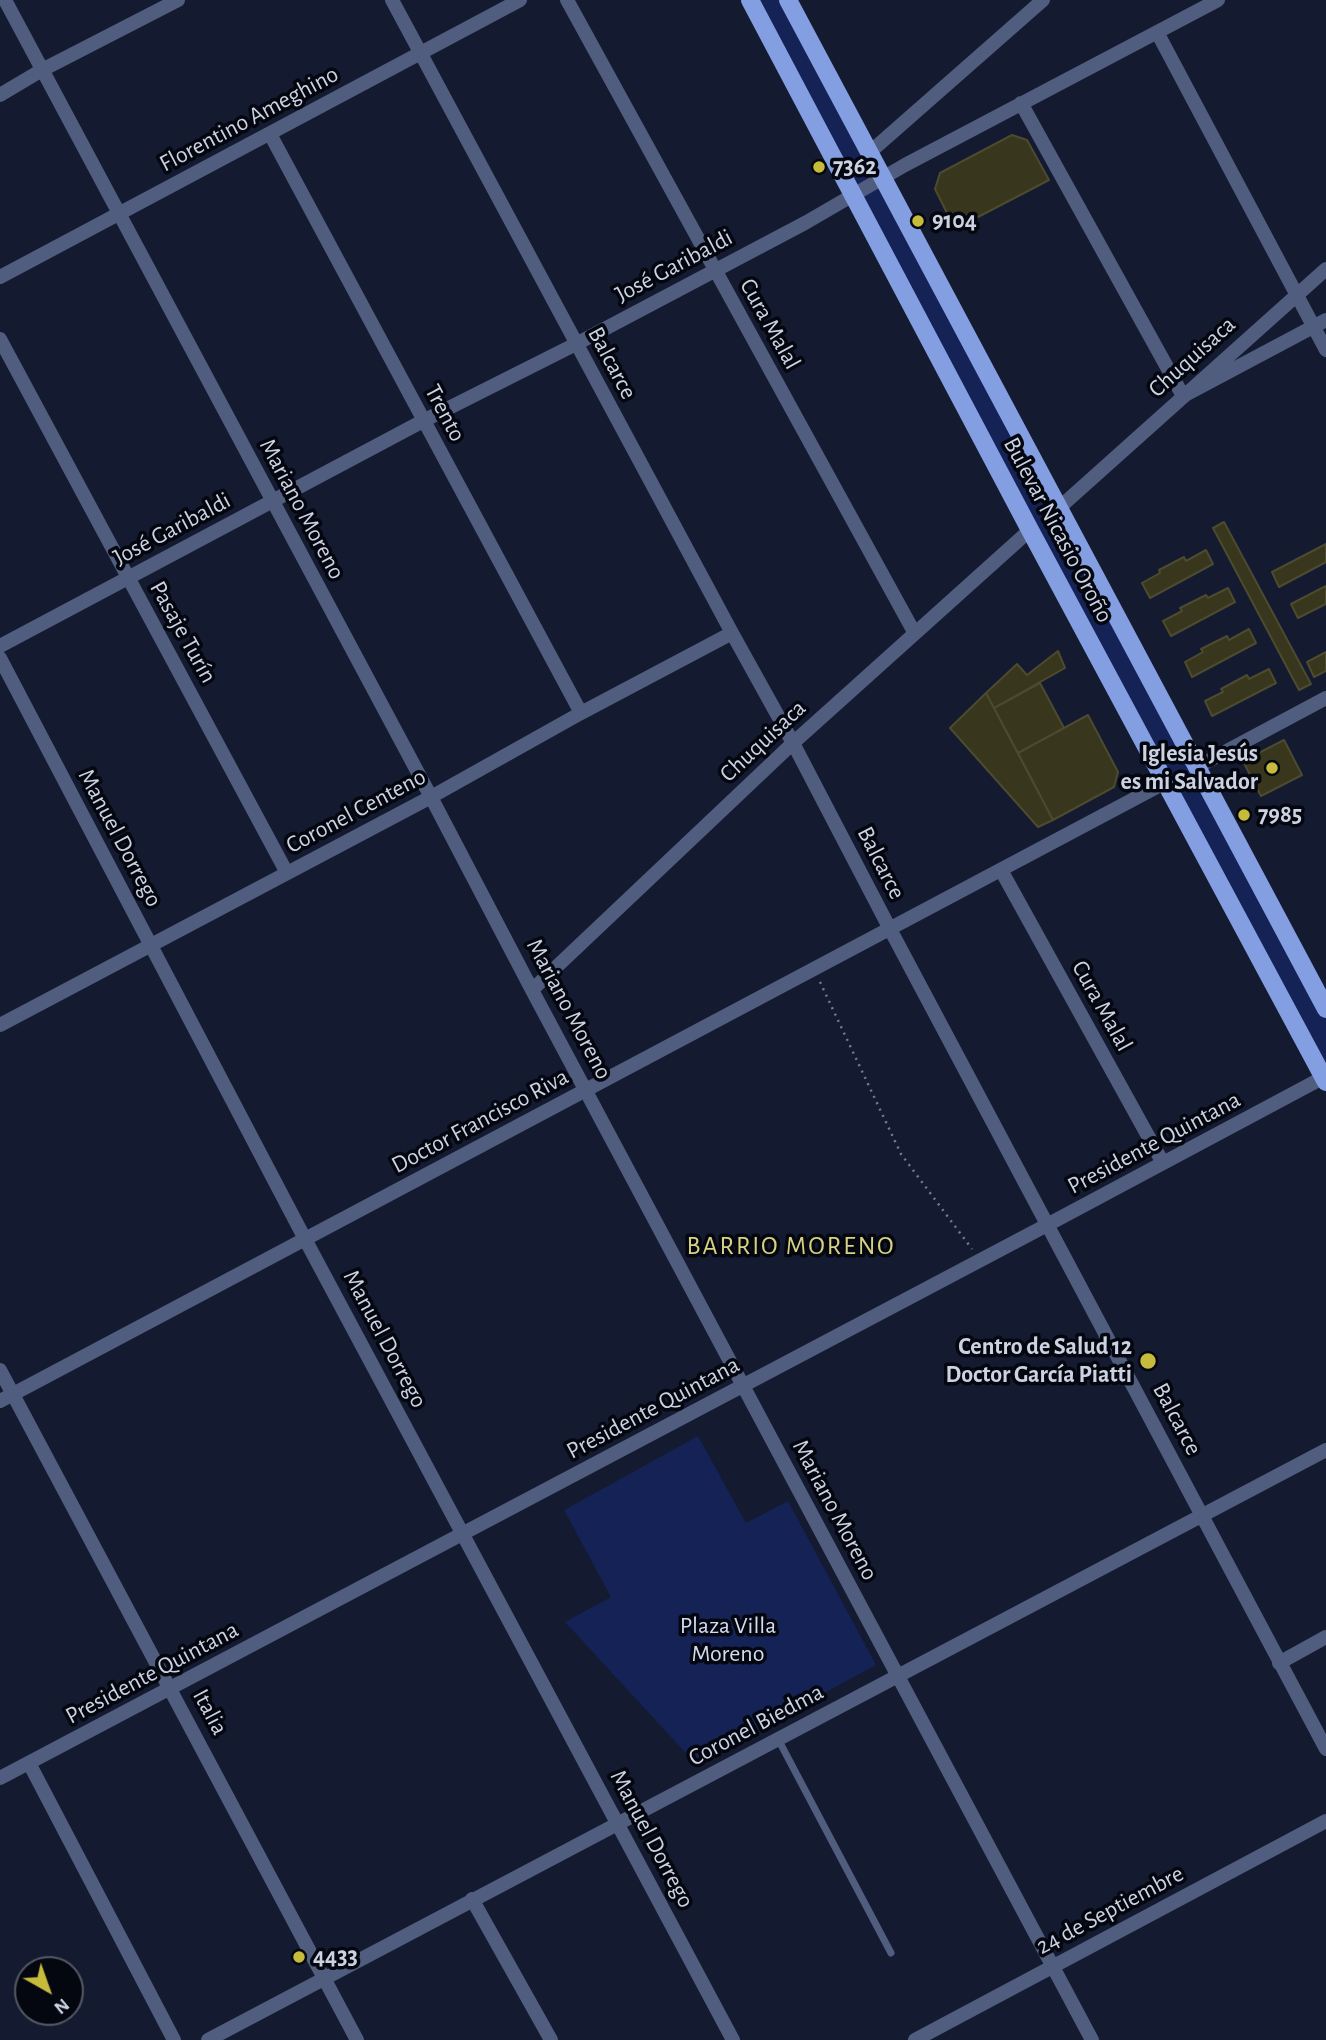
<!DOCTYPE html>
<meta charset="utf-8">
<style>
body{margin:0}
#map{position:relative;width:1326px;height:2040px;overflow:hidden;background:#141b30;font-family:"Alegreya Sans",sans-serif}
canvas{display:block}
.north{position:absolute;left:14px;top:1956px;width:70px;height:70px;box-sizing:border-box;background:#04070f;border:2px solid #545863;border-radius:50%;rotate:140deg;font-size:19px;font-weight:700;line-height:28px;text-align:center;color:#ccd2e1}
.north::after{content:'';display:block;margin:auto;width:24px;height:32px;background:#c7bb3c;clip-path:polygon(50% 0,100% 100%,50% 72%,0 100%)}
</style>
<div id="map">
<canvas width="1326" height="2040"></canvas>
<div class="north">N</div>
</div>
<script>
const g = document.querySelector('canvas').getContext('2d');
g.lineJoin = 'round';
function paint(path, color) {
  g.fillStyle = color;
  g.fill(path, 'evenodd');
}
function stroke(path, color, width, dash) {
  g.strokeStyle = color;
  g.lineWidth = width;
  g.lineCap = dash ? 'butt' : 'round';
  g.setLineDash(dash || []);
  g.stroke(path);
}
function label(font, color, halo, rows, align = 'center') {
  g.font = font + ' "Alegreya Sans",sans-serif';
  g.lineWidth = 7;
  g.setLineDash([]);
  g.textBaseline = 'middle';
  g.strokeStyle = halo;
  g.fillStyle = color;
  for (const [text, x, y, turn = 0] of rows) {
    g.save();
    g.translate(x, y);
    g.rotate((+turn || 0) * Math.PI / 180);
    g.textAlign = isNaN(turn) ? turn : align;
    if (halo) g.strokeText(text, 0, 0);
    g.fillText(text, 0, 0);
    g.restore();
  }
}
paint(new Path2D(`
 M750 0H788L1326 1009V1082Z
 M698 1436 746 1523 788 1501 876 1665 695 1763 565 1622 611 1597 564 1510Z`), '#142255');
const building = new Path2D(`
 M1012 135 1027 140 1049 180 955 229 935 189 940 173Z
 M1224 522 1311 684 1299 690 1213 528Z
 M1326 544V562L1279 587 1272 572Z
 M1206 550 1213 564 1150 598 1142 583 1160 573 1159 570 1184 557 1186 561Z
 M1326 586V604L1298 618 1291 604Z
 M1228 588 1235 602 1171 636 1163 621 1182 611 1180 608 1206 595 1208 598Z
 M1249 629 1256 643 1192 677 1185 662 1203 652 1201 649 1227 636 1229 640Z
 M1058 651 1065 668 994 708 986 693 1017 664 1027 675Z
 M1326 652V671L1314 677 1307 662Z
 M1269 669 1276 683 1212 716 1205 701 1223 692 1221 689 1247 675 1249 679Z
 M1040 683 1064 728 1018 753 994 708Z
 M986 693 1053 820 1038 827 950 728Z
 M1088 715 1118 772 1114 787 1053 820 1018 753Z
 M1284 740 1302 775 1261 796 1243 761Z`);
paint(building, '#38361c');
stroke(building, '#4c4a2f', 2);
stroke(new Path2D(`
 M820 982 901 1154 972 1249`), '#757c8d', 2.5, [2, 5]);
stroke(new Path2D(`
 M778 1739 891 1953`), '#505d7e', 7);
stroke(new Path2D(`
 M5 0 431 797 532 990 1092 2040
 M392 0 732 633 793 743 890 929 1326 1749
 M567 0 914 632
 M1157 32 1326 350
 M0 95 42 70 178 0
 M1021 103 1183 396 1326 320
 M270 134 581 713
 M869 153 1043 0
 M0 277 520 0
 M0 339 287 873
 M1059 508 1326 269
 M0 646 423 421 576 344 805 223 905 165 1218 0
 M0 658 305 1239 733 2040
 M1197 767 1326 698
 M1001 870 1163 1163
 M532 990 793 743 1030 530
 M0 1025 431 797 581 713 732 633
 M0 1370 357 2040
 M0 1401 1166 782
 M1279 1663 1326 1637
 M29 1763 174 2040
 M0 1778 1047 1225 1326 1076
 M472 1899 551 2040
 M208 2040 1326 1450
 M915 2040 1326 1821`), '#505d7e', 14);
stroke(new Path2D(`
 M750 0 1030 530 1326 1082
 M788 0 1326 1009`), '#849ee2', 18);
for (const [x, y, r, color] of [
 [819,167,7,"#c7bb3c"],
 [918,221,7,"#c7bb3c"],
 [1272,768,7,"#c7bb3c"],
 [1244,815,7,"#c7bb3c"],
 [1148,1361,9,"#c7bb3c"],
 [299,1957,7,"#c7bb3c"]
]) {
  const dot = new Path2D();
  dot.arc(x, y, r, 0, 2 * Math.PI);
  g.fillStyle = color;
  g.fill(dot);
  stroke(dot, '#04070f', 2.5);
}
label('24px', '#ccd2e1', '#04070f', [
 ["Florentino Ameghino",249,119,-28],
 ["José Garibaldi",674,266,-28],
 ["Cura Malal",770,324,61],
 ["Chuquisaca",1192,357,-42],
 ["Balcarce",612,363,62],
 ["Trento",445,413,62],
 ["Mariano Moreno",302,509,62],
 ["José Garibaldi",172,529,-28],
 ["Bulevar Nicasio Oroño",1058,530,62],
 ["Pasaje Turín",183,632,61],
 ["Chuquisaca",763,741,-43],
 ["Coronel Centeno",356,811,-28],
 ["Manuel Dorrego",120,838,62],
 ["Balcarce",881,863,63],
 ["Cura Malal",1102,1006,61],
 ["Mariano Moreno",569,1009,62],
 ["Doctor Francisco Riva",480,1121,-28],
 ["Presidente Quintana",1154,1143,-28],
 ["Manuel Dorrego",385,1339,62],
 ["Presidente Quintana",653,1408,-28],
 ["Balcarce",1177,1419,62],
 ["Mariano Moreno",835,1510,62],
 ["Presidente Quintana",152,1673,-28],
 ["Italia",210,1712,62],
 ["Coronel Biedma",756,1725,-28],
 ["Manuel Dorrego",652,1839,62],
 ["24 de Septiembre",1110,1910,-28]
]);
label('bold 24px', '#ccd2e1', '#04070f', [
 ["7362",833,167],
 ["9104",932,221],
 ["Iglesia Jesús",1258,754,"right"],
 ["es mi Salvador",1258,782,"right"],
 ["7985",1258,815],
 ["Centro de Salud 12",1132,1347,"right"],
 ["Doctor García Piatti",1132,1375,"right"],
 ["4433",313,1957]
], 'left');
label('24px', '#d3dcf1', '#04070f', [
 ["Plaza Villa",728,1626],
 ["Moreno",728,1654]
]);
g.letterSpacing = '2px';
label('26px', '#d7d182', '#04070f', [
 ["BARRIO MORENO",791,1246]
]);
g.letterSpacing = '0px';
</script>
